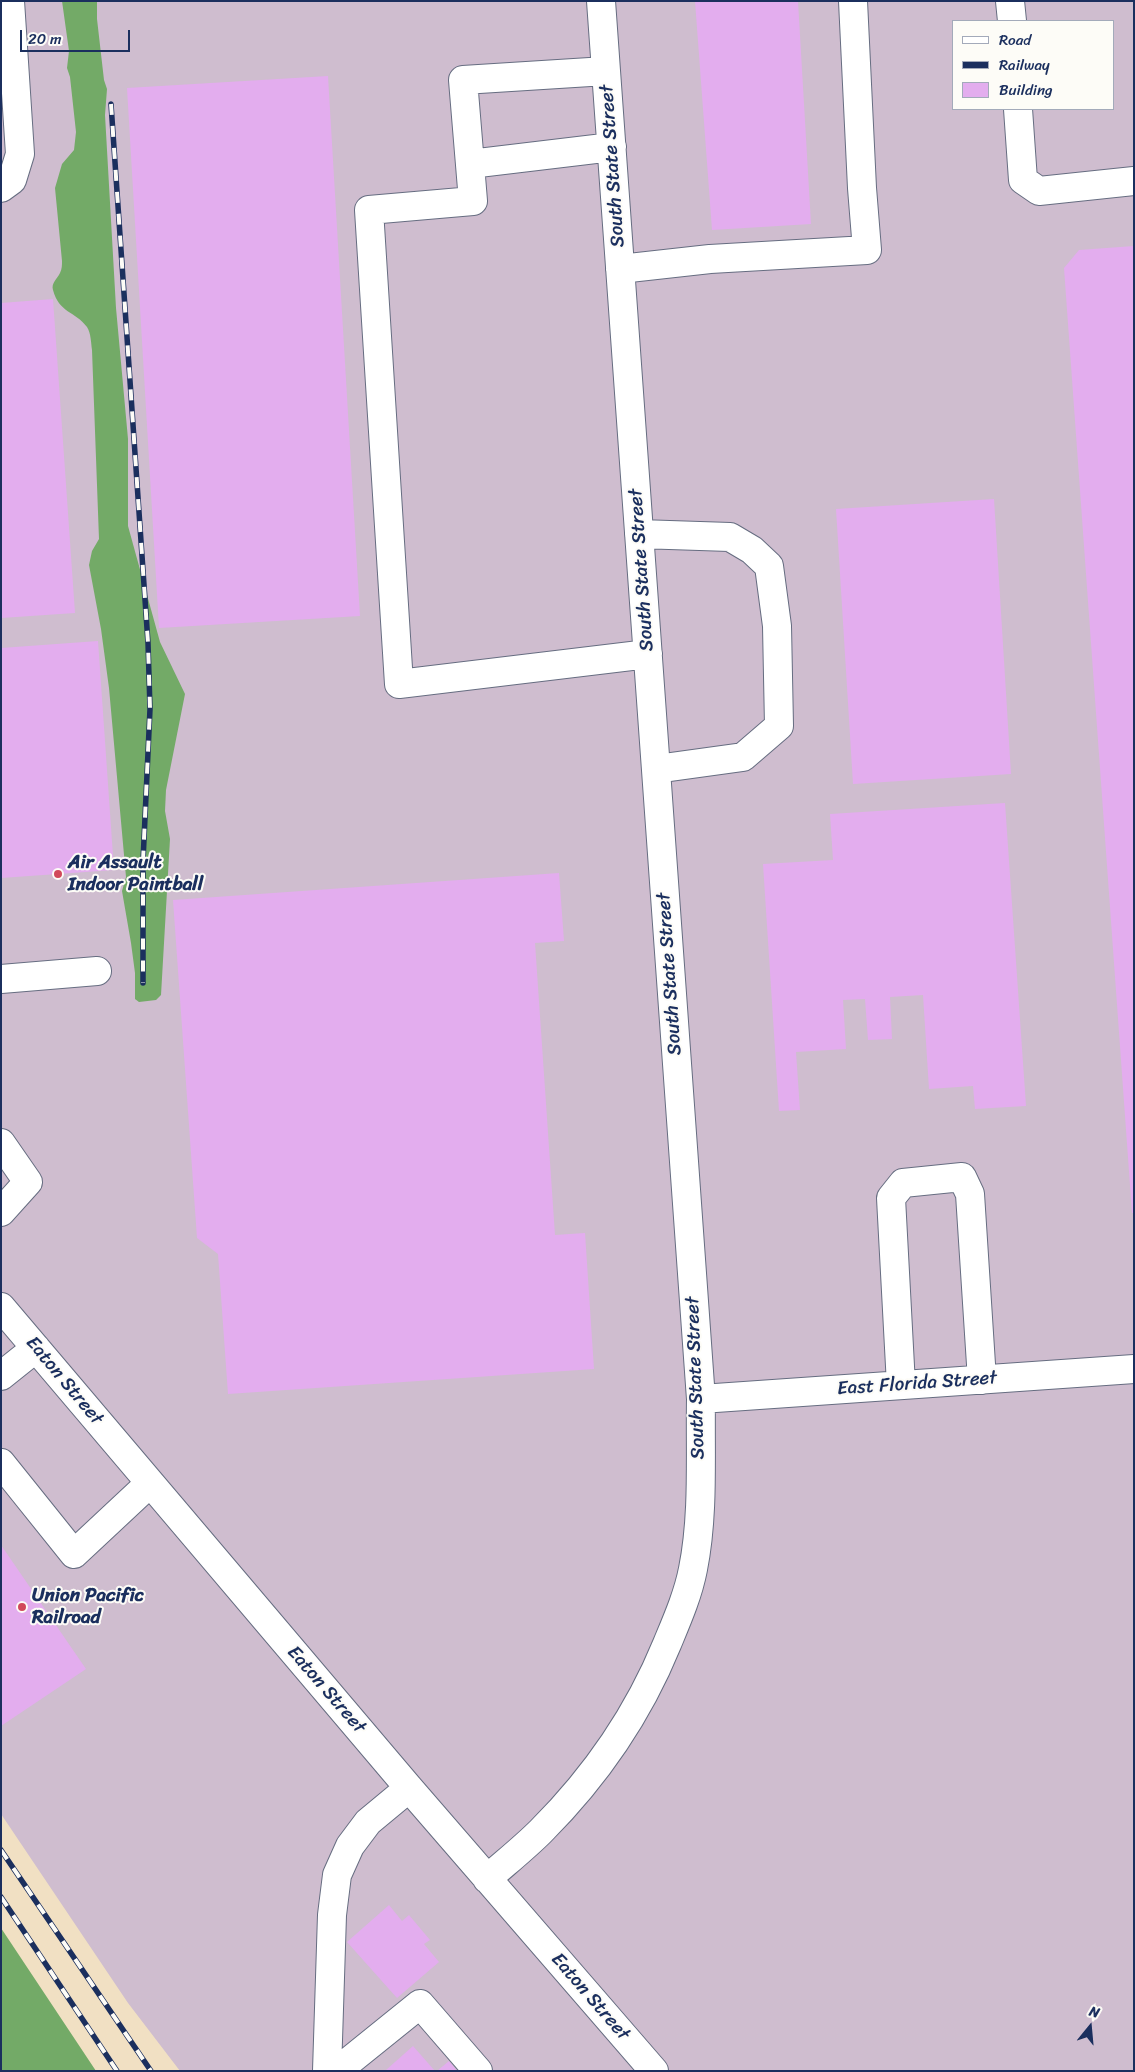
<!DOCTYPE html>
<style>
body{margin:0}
#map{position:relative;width:1135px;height:2072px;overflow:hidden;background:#f1e0c3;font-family:Sriracha,sans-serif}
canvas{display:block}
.frame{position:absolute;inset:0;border:2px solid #1b2f5e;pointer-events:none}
.legend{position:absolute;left:952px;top:20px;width:162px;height:90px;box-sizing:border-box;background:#fdfcf7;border:1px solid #a3aaba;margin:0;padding:6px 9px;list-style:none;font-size:15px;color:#1b2f5e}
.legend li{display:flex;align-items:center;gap:10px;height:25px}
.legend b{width:25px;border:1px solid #a3aaba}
.north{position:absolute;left:1065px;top:2002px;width:50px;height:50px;-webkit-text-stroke:4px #fdfcf7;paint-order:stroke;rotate:17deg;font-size:14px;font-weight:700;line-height:20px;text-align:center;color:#1b2f5e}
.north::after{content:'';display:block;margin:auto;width:18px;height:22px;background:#1b2f5e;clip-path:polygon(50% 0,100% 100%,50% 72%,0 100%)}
.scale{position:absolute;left:20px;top:30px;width:110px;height:22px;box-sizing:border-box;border:2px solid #1b2f5e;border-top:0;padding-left:6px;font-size:15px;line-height:18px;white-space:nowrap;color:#1b2f5e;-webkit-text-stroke:4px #fdfcf7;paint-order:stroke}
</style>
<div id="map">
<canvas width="1135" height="2072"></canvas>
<div class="frame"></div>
<ul class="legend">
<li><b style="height:6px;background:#fff"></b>Road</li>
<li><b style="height:6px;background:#1b2f5e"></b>Railway</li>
<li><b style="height:14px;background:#e3adee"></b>Building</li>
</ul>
<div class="north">N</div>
<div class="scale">20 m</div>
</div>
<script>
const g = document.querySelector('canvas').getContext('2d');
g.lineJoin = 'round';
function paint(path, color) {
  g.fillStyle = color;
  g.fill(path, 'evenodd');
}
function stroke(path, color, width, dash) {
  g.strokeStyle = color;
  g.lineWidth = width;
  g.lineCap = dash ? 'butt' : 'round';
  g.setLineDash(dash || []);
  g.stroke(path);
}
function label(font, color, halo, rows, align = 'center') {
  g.font = font + ' Sriracha,sans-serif';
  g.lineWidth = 4;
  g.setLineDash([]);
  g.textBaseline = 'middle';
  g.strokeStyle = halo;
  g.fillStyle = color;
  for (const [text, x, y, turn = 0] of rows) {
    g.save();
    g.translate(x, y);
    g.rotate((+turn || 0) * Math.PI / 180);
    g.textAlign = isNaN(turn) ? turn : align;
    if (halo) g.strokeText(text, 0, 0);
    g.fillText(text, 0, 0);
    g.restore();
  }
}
paint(new Path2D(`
 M1 1H1134V2071H180L128 2003 1 1814ZM954 21H1114V109H954Z`), '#cfbdcf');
paint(new Path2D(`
 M62 1H97V19L104 80 107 89 105 115 116 308 128 439V526L160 642 185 694 166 790 165 811 170 839 161 995 156 1000 139 1002 135 999V973L131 943 122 891 126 877 109 688 101 629 89 565 92 551 99 539 92 350C91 343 91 333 87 327 75 311 59 313 53 290 51 283 57 279 60 273 62 269 62 265 62 261L55 188 62 164 74 150 76 132 70 77 67 68 69 51Z
 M1 1928 96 2071H1Z`), '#73aa67');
paint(new Path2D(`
 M695 1H798L811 224 712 230Z
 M328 76 360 616 159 628 127 88Z
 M1134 246V1213H1132L1064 268 1079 250Z
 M53 299 75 613 1 618V303Z
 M994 499 1011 774 853 784 836 509Z
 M98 641 114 870 1 878V648Z
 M1005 803 1026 1106 975 1109 973 1086 929 1089 923 995 890 997 892 1039 868 1040 865 999 843 1000 846 1049 796 1052 800 1110 779 1111 763 864 833 860 830 814Z
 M559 873 564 941 535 943 555 1235 585 1233 594 1369 228 1394 218 1254 197 1238 173 900Z
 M1 1545 86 1669 1 1726Z
 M389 1905 402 1921 409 1915 430 1940 424 1944 439 1962 397 1998 347 1942Z
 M413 2046 435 2071H387L386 2070Z
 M449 2061 457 2071H437Z`), '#e3adee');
const minor = new Path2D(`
 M1010 1 1012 21
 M606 71 463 80 473 201 369 210 399 684 648 654
 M1018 109 1023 180 1039 191 1134 181
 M470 164 612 147
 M1 188 12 180 20 154 10 1
 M620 269 710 259 867 250 862 188 853 1
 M639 534 730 537 752 550 769 566 777 626 779 726 743 757 656 769
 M1 979 97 971
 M1 1143 28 1182 1 1212
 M1 1307 409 1788 654 2071
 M1 1376 36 1348
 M901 1385 891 1198 903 1183 962 1177 970 1194 982 1380
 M701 1399 1134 1369
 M1 1463 74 1554 150 1483
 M487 1879C505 1863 524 1848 541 1831 595 1777 638 1715 667 1644 677 1620 688 1595 693 1569 704 1514 700 1455 701 1399L601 1
 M327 2071 332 1915 337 1875 350 1846 368 1822 409 1788
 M337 2071 420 2004 478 2071`);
stroke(minor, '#666d81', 30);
stroke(minor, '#fff', 28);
const rail = new Path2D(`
 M111 104 148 643 150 709 143 861V983
 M1 1850 151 2071
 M1 1897 117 2071`);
stroke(rail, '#1b2f5e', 5.5);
stroke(rail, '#fdfcf7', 4, [11]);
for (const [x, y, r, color] of [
 [58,874,5,"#d1495b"],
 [22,1607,5,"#d1495b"]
]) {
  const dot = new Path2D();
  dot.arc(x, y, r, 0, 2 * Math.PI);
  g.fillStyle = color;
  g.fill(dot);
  stroke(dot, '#fdfcf7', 2);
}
label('19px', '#1b2f5e', '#fdfcf7', [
 ["South State Street",613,166,-94],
 ["South State Street",642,570,-94],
 ["South State Street",670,974,-94],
 ["South State Street",696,1378,-92],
 ["Eaton Street",64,1381,50],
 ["East Florida Street",917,1384,-4],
 ["Eaton Street",326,1690,49],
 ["Eaton Street",590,1997,49]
]);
label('bold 19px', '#1b2f5e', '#fdfcf7', [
 ["Air Assault",68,863],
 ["Indoor Paintball",68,885],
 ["Union Pacific",32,1596],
 ["Railroad",32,1618]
], 'left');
</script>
